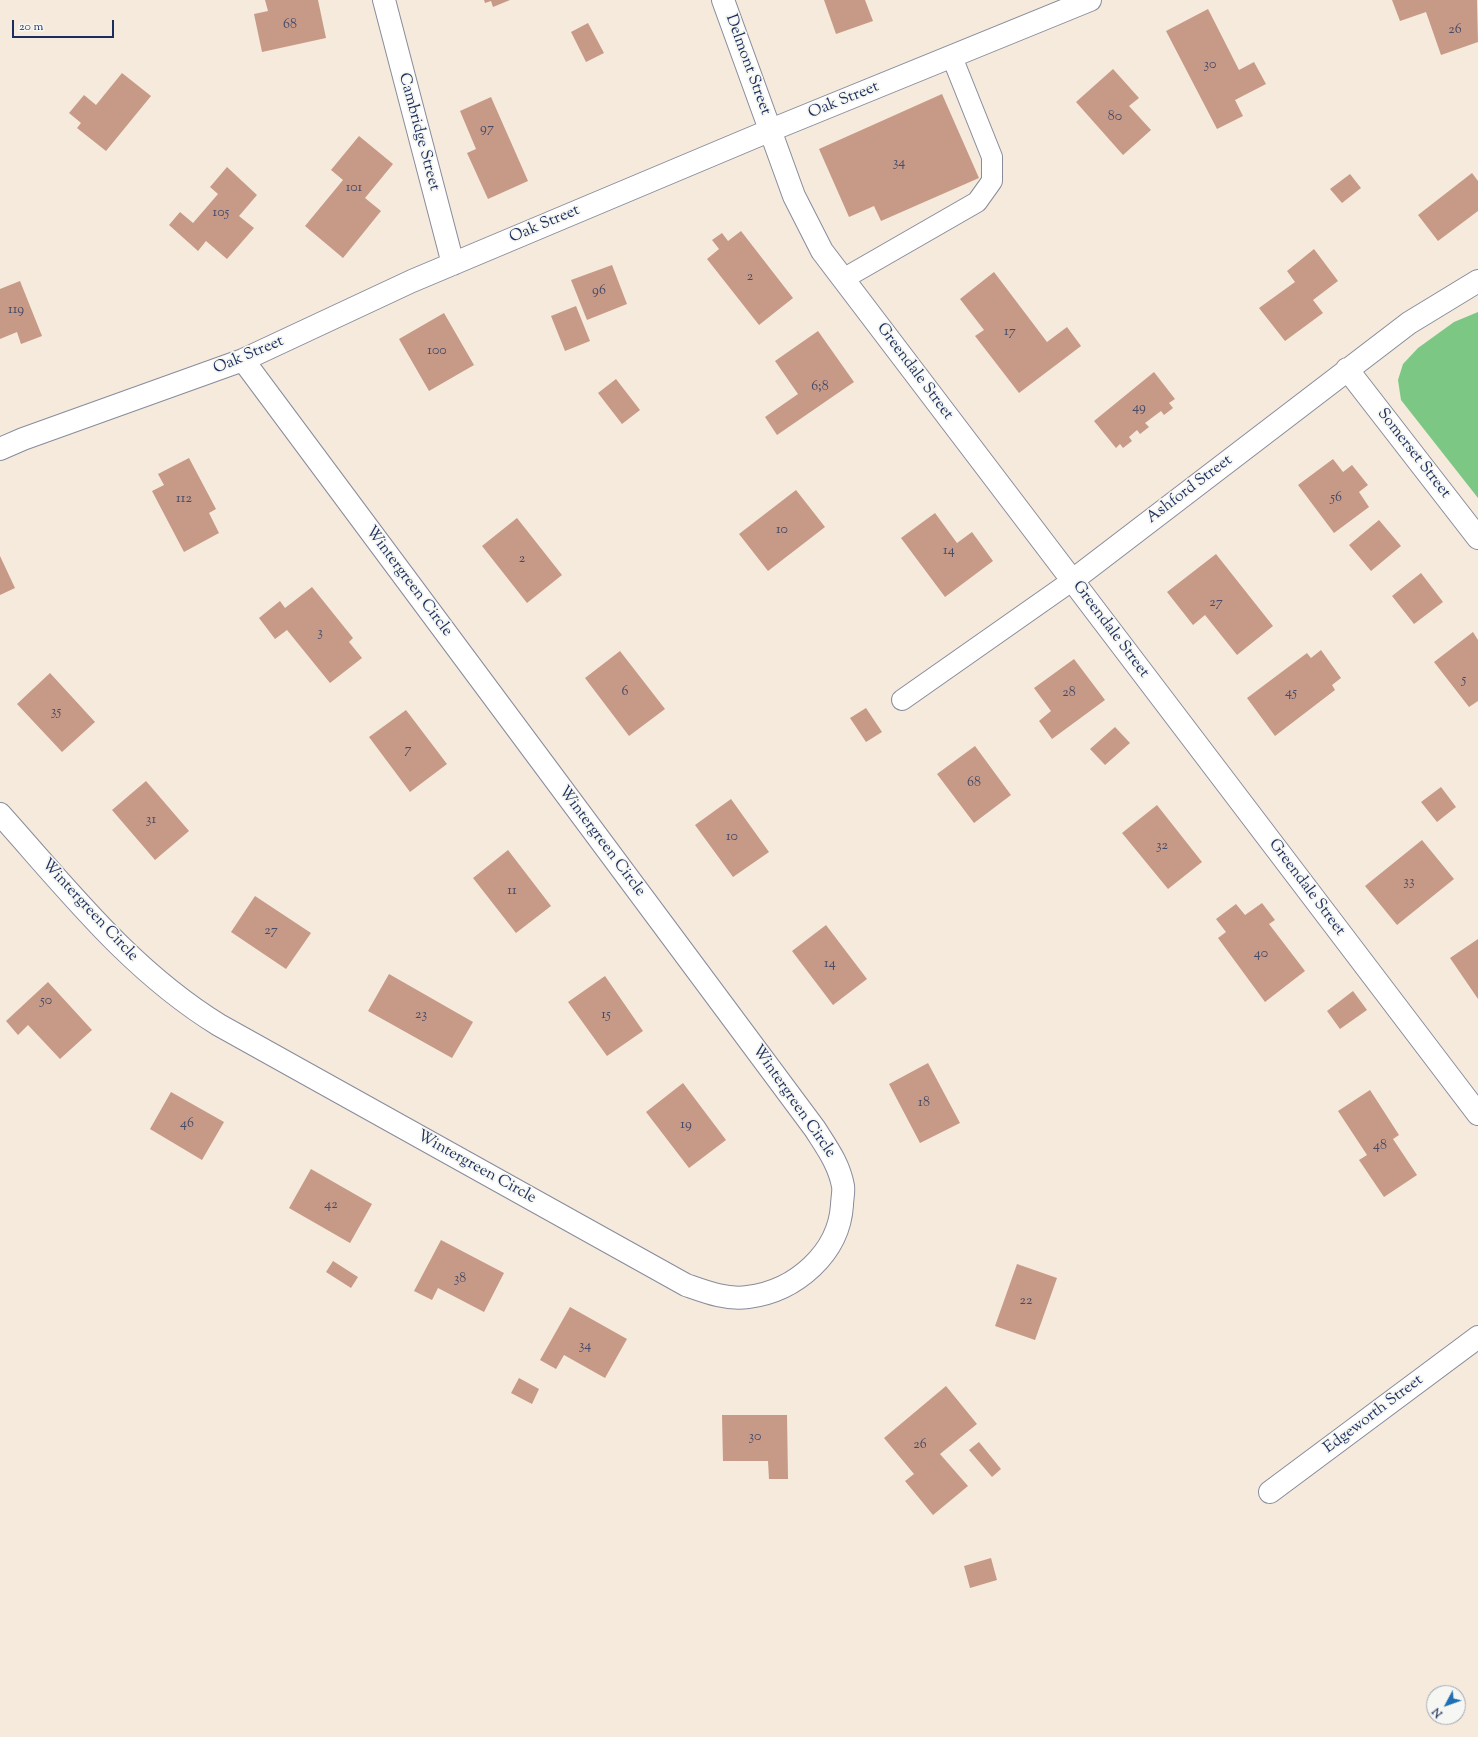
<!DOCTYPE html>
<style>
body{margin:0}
#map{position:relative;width:1478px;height:1737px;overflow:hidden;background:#f5eadb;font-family:"Sorts Mill Goudy",serif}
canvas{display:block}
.north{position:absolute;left:1426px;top:1685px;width:40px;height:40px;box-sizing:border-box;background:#f6f6f2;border:1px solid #9ea6b7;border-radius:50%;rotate:229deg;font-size:11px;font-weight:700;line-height:16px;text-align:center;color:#1b2f5e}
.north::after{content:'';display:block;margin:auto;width:14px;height:18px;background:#1f6fb2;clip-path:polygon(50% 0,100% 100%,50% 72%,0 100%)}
.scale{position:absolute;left:12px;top:20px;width:102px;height:18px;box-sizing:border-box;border:2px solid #1b2f5e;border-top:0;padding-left:5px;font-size:12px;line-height:14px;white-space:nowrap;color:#1b2f5e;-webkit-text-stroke:3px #f6f6f2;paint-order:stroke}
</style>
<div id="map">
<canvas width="1478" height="1737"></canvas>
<div class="north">N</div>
<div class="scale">20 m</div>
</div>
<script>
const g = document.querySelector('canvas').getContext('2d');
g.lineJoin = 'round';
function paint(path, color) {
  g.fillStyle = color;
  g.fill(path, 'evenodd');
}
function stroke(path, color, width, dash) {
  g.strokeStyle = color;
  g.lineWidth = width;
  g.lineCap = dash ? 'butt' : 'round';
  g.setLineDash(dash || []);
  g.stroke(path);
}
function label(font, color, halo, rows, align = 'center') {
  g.font = font + ' "Sorts Mill Goudy",serif';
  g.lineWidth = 3.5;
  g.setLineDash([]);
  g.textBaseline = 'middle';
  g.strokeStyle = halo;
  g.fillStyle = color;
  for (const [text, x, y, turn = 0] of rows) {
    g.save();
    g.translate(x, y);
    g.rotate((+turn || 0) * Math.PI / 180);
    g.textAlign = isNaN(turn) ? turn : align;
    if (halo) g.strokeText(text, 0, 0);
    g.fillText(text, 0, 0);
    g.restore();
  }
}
paint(new Path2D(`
 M1478 312V498L1401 400 1398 380 1403 364 1418 348 1454 322Z`), '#7dc785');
paint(new Path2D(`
 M265 0H318L326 38 262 52 254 14 268 11Z
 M484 0H510L493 7 491 1 485 3Z
 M824 0H865L873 21 836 34Z
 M1392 0H1477L1478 42 1441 55 1426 12 1400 21Z
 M1208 9 1239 70 1254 62 1266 84 1235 100 1243 116 1217 129 1166 31Z
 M588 23 604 53 586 62 571 32Z
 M1113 69 1139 98 1129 106 1151 130 1123 155 1076 102Z
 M122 73 151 96 106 151 77 128 81 123 69 113 84 95 96 105Z
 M942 94 979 178 881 221 874 206 849 217 819 149Z
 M491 97 528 181 488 199 467 153 476 149 460 111Z
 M359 136 393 164 365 198 381 211 343 258 305 226 343 180 331 170Z
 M227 167 257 195 239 216 254 228 227 259 206 241 198 251 169 225 180 212 193 223 218 194 210 187Z
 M1472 173 1478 181V211L1438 241 1418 215Z
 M1350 174 1361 188 1342 203 1330 189Z
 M741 231 793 298 759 325 707 259 719 249 712 240 722 233 728 241Z
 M1314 249 1338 281 1313 300 1323 313 1285 341 1259 308 1295 282 1287 271Z
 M612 265 627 304 587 320 571 280Z
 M994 272 1047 342 1067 327 1081 346 1019 393 975 336 984 330 960 299Z
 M20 281 42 336 21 344 17 332 0 339V289Z
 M576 306 590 341 565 351 551 316Z
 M444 313 474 365 429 391 399 339Z
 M818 331 854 382 777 435 765 417 798 394 775 361Z
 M1154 372 1175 399 1169 403 1173 408 1164 415 1161 411 1145 423 1149 427 1140 434 1137 430 1129 437 1132 441 1123 448 1120 444 1116 448 1094 421Z
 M616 379 640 410 622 424 598 393Z
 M189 458 216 509 209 513 219 533 184 552 152 491 164 485 158 474Z
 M1333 459 1343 472 1352 465 1368 485 1359 492 1369 507 1334 533 1298 485Z
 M796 490 825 527 768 571 739 534Z
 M935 513 957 543 972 532 993 561 945 597 901 538Z
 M517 518 562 575 527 603 482 546Z
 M1379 520 1401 546 1371 571 1349 545Z
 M1216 554 1273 626 1237 655 1205 615 1193 625 1167 592Z
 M0 556 15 588 0 595Z
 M1421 573 1443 602 1414 624 1392 596Z
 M312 587 353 638 349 642 362 658 330 683 287 630 275 639 259 618 280 601 285 608Z
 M1473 632 1478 640V701L1469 707 1434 662Z
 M1321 650 1341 678 1332 685 1335 690 1275 736 1247 698 1307 653 1311 658Z
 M620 651 665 709 629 736 585 678Z
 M1074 659 1105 700 1052 739 1039 721 1051 711 1034 688Z
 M50 673 95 722 62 752 17 704Z
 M866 708 882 732 866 742 850 718Z
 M406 710 447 764 410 792 369 737Z
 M1115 727 1130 743 1105 765 1090 749Z
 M975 746 1011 795 974 823 937 774Z
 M146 781 189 831 155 860 112 810Z
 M1441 787 1456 807 1437 822 1421 802Z
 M731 799 769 852 733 877 695 825Z
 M1157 805 1202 862 1168 889 1122 833Z
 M1422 840 1454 879 1397 925 1365 886Z
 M508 850 551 906 516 933 473 878Z
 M255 896 311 933 286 969 231 932Z
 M1262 903 1275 920 1269 924 1305 971 1265 1002 1218 938 1226 932 1216 919 1236 904 1245 915Z
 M826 925 867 979 833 1005 792 951Z
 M1478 939V999L1450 958Z
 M389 974 473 1022 452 1058 368 1011Z
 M605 976 643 1031 607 1056 568 1002Z
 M48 982 92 1030 60 1059 28 1025 18 1035 6 1021Z
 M1353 991 1367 1010 1340 1029 1327 1011Z
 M928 1063 960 1123 920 1143 889 1084Z
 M683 1083 726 1140 689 1168 646 1112Z
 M1370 1090 1399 1135 1393 1139 1417 1175 1384 1197 1359 1160 1367 1155 1338 1111Z
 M171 1092 224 1122 202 1160 150 1129Z
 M311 1169 372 1204 350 1243 289 1208Z
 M441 1240 504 1273 484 1312 438 1288 432 1300 414 1291Z
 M333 1261 358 1277 351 1288 326 1272Z
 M1017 1264 1057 1278 1035 1340 995 1326Z
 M570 1307 627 1339 605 1378 564 1355 556 1369 540 1360Z
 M519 1378 539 1389 532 1404 511 1393Z
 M946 1386 977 1424 940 1454 968 1486 933 1515 905 1481 914 1474 884 1438Z
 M722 1415H787L788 1479H769L768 1461H723Z
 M979 1442 1001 1469 992 1477 969 1450Z
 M991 1558 997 1580 970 1588 964 1566Z`), '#c79a87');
const lane = new Path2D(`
 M843 279 977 202 992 181V157L952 57
 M902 700 1073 580`);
const street = new Path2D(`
 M384 0 453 264
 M723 0 794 196 822 251 1478 1114
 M1347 369 1478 538
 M0 449 23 439 243 360 412 281 771 130 1090 0
 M1073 580 1409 323 1478 281
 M0 814C69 891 130 970 219 1025L686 1285C706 1292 726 1300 748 1297 796 1291 839 1253 842 1205 842 1199 844 1192 843 1186 839 1164 827 1148 815 1129L243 360
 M1270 1492 1478 1337`);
stroke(lane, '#888c9c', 22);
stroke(street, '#888c9c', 24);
stroke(lane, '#fff', 20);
stroke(street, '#fff', 22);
label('14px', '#464a68', null, [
 ["68",290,26],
 ["26",1455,31],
 ["30",1210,66],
 ["80",1115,118],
 ["97",487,130],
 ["34",899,164],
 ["101",354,189],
 ["105",221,214],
 ["2",750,278],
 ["96",599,292],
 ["119",16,311],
 ["17",1010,333],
 ["100",437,352],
 ["6;8",820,388],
 ["49",1139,409],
 ["56",1336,499],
 ["112",184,500],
 ["10",782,531],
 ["14",949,552],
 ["2",522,560],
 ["27",1216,604],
 ["3",320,634],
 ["5",1464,681],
 ["6",625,693],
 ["28",1069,694],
 ["45",1291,694],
 ["35",56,713],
 ["7",408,751],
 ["68",974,784],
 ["31",151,821],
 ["10",732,838],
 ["32",1162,847],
 ["33",1409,883],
 ["11",512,892],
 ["27",271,932],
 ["40",1261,955],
 ["14",830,965],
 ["50",46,1002],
 ["23",421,1016],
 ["15",606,1016],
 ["18",924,1104],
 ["46",187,1125],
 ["19",686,1126],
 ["48",1380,1147],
 ["42",331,1206],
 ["38",460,1280],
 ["22",1026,1302],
 ["34",585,1347],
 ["30",755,1438],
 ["26",920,1446]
]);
label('16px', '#1b2f5e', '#f6f6f2', [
 ["Delmont Street",747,65,70],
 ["Oak Street",844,101,-22],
 ["Cambridge Street",418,132,75],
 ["Oak Street",545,225,-23],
 ["Oak Street",249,356,-23],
 ["Greendale Street",914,372,53],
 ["Somerset Street",1413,454,52],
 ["Ashford Street",1190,490,-37],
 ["Wintergreen Circle",408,582,53],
 ["Greendale Street",1110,630,53],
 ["Wintergreen Circle",601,842,53],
 ["Greendale Street",1306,888,53],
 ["Wintergreen Circle",89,911,47],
 ["Wintergreen Circle",793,1102,55],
 ["Wintergreen Circle",476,1168,29],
 ["Edgeworth Street",1374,1415,-37]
]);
</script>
